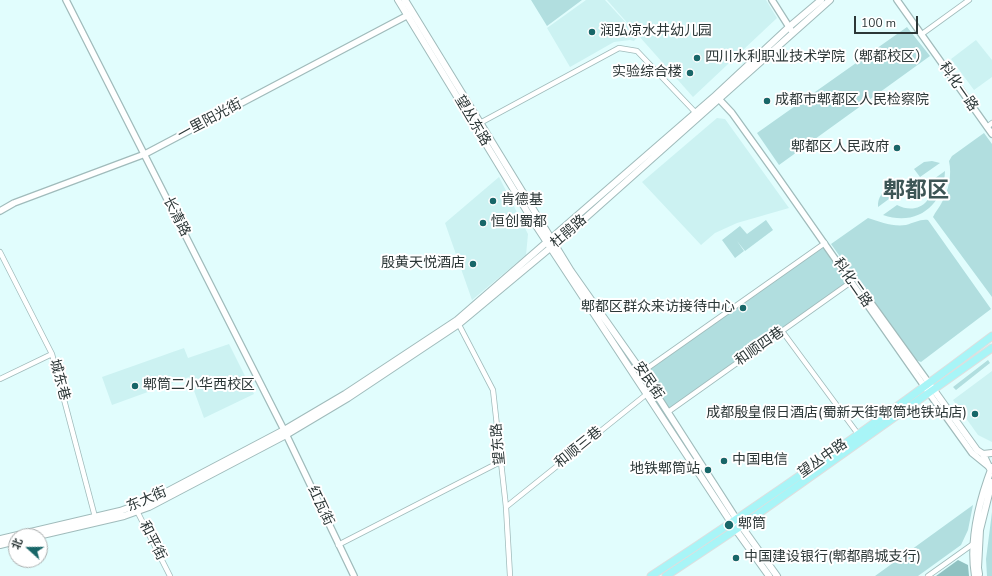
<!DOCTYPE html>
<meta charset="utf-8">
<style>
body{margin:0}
#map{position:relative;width:992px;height:576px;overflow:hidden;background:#e1fdfd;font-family:"Nunito Sans","Noto Sans SC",sans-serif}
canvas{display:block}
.north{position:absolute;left:8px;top:528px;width:40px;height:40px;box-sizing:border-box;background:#fff;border:1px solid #abafaf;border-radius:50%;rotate:291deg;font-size:11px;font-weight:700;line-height:16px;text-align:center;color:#2c3737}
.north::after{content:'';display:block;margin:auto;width:14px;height:18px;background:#186668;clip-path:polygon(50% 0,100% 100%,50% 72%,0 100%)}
.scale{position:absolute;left:854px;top:16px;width:64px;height:18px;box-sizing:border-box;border:2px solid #2c3737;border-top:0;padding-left:5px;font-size:12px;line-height:14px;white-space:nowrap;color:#2c3737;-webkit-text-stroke:3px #fff;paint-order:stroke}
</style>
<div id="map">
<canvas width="992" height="576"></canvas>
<div class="north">北</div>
<div class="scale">100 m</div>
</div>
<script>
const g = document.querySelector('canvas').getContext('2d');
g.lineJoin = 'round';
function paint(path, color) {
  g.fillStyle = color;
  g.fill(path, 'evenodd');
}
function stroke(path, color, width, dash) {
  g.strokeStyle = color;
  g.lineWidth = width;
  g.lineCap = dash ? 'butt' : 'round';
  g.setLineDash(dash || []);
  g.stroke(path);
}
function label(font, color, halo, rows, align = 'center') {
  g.font = font + ' "Nunito Sans","Noto Sans SC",sans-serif';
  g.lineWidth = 4;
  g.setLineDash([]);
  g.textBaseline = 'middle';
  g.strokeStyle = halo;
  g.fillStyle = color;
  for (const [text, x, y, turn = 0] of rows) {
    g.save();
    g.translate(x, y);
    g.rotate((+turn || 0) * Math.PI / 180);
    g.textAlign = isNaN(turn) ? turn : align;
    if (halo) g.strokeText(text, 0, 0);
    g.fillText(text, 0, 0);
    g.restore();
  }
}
paint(new Path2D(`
 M586 0H605L638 36 634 41 630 40 614 42 570 67 547 28Z
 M607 0H766L777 18 693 97Z
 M976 40 992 60V77L974 90 951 59Z
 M717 118 725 119 789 208 737 223 715 233 701 245 642 182Z
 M499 177 528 234 526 255 472 300 445 223Z
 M229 344 254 394 204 418 189 377 112 405 102 377 184 348 188 358Z
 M992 371V442L978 435 953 400Z`), '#ccf2f2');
paint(new Path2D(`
 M531 0H582L547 26Z
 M907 27 930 56 779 165 757 133Z
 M984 133 992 144V297L933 217C935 212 939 208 941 204 949 190 952 175 949 161L952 156Z
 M932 161 940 163 920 177 914 169 924 162Z
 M945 171C944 205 917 227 883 215L897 205C916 215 935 203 931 181Z
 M891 184 897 193 878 207C877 197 884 190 891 184Z
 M868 218C880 222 893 227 906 225 914 223 920 219 928 220L991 309 921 362 913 359 831 244Z
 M766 220 773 230 745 251 737 241 744 251 735 258 722 240 740 226 747 234Z
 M824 246 850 282 669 409 645 373Z
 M988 360 990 363 956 390 953 387Z
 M973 505 968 530 961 545 918 576H875Z
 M992 512V576H987L986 559Z`), '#b1dedf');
paint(new Path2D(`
 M958 560 968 565 969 576H936Z`), '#90c2c2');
const minor = new Path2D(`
 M922 34 969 0
 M480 123 619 48 637 51 695 112
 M987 127 992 123
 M0 252 52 354 95 517
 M458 323 493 390 506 507 510 576
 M782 331 858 434
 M642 372 825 243
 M0 379 52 354
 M668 412 851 282
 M506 507 653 389
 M136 509 170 576
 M338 545 500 462
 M928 576 973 544`);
const tertiary = new Path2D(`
 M66 0 284 430 354 576
 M772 0 791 30
 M897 0 992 134
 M717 97 732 113 775 173 929 393 972 453 988 466
 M0 211 14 203 145 154 410 14
 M869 300 934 390`);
const secondary = new Path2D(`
 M398 0 531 218 736 530 769 576
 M405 0 571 271 642 372 737 520 777 576
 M934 390 977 450 983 454 992 453
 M983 454 991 471
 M38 536 124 516 149 507 286 435 348 398 459 324 573 229 830 0
 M0 539 120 511 153 499 284 430 345 394 457 320 716 95 789 27 821 0
 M0 545 16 541
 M979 574 978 568 980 530 992 482
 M975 576C969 540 979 501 992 467`);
const primary = new Path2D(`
 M651 576C767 500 881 420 992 336
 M666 576 741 526 992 348`);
stroke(minor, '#a0bbbb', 6);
stroke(tertiary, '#a0bbbb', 8);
stroke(secondary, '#a0bbbb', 8);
stroke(primary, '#dddfdf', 9);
stroke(minor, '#fff', 4.5);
stroke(tertiary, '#fff', 5.5);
stroke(secondary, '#fff', 6);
stroke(primary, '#a8f5f7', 7);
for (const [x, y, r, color] of [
 [592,32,4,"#186668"],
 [697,58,4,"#186668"],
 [690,73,4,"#186668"],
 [767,101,4,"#186668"],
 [897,148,4,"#186668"],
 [493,201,4,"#186668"],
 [483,223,4,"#186668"],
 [473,264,4,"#186668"],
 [743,308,4,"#186668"],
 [135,386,4,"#186668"],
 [975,414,4,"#186668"],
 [724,461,4,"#186668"],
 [708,470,4,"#186668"],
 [729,525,5,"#186668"],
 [736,558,4,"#186668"]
]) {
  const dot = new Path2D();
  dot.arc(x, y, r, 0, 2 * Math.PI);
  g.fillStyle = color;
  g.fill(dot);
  stroke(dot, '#fff', 1.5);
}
label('14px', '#2c3737', '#fff', [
 ["润弘凉水井幼儿园",600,32],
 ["四川水利职业技术学院（郫都校区）",705,58],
 ["实验综合楼",682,73,"right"],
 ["成都市郫都区人民检察院",775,101],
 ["郫都区人民政府",889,148,"right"],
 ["肯德基",501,201],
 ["恒创蜀都",491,223],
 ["殷黄天悦酒店",465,264,"right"],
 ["郫都区群众来访接待中心",735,308,"right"],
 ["郫筒二小华西校区",143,386],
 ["成都殷皇假日酒店(蜀新天街郫筒地铁站店)",967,414,"right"],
 ["中国电信",732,461],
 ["地铁郫筒站",700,470,"right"],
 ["郫筒",738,525],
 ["中国建设银行(郫都鹃城支行)",744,558]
], 'left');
label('14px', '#2c3737', '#fff', [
 ["科化一路",958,87,55],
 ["一里阳光街",210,120,-28],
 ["望丛东路",472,121,59],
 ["长清路",176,217,63],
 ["杜鹃路",569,232,-41],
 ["科化二路",852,283,55],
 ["和顺四巷",760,347,-35],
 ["城东巷",59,380,75],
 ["安民街",648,381,56],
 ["望东路",499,444,-95],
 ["和顺三巷",579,448,-39],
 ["望丛中路",823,459,-35],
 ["东大街",147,500,-23],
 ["红瓦街",320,506,65],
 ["和平街",152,541,63]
]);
label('bold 22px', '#3d5555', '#fff', [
 ["郫都区",916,192]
]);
</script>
